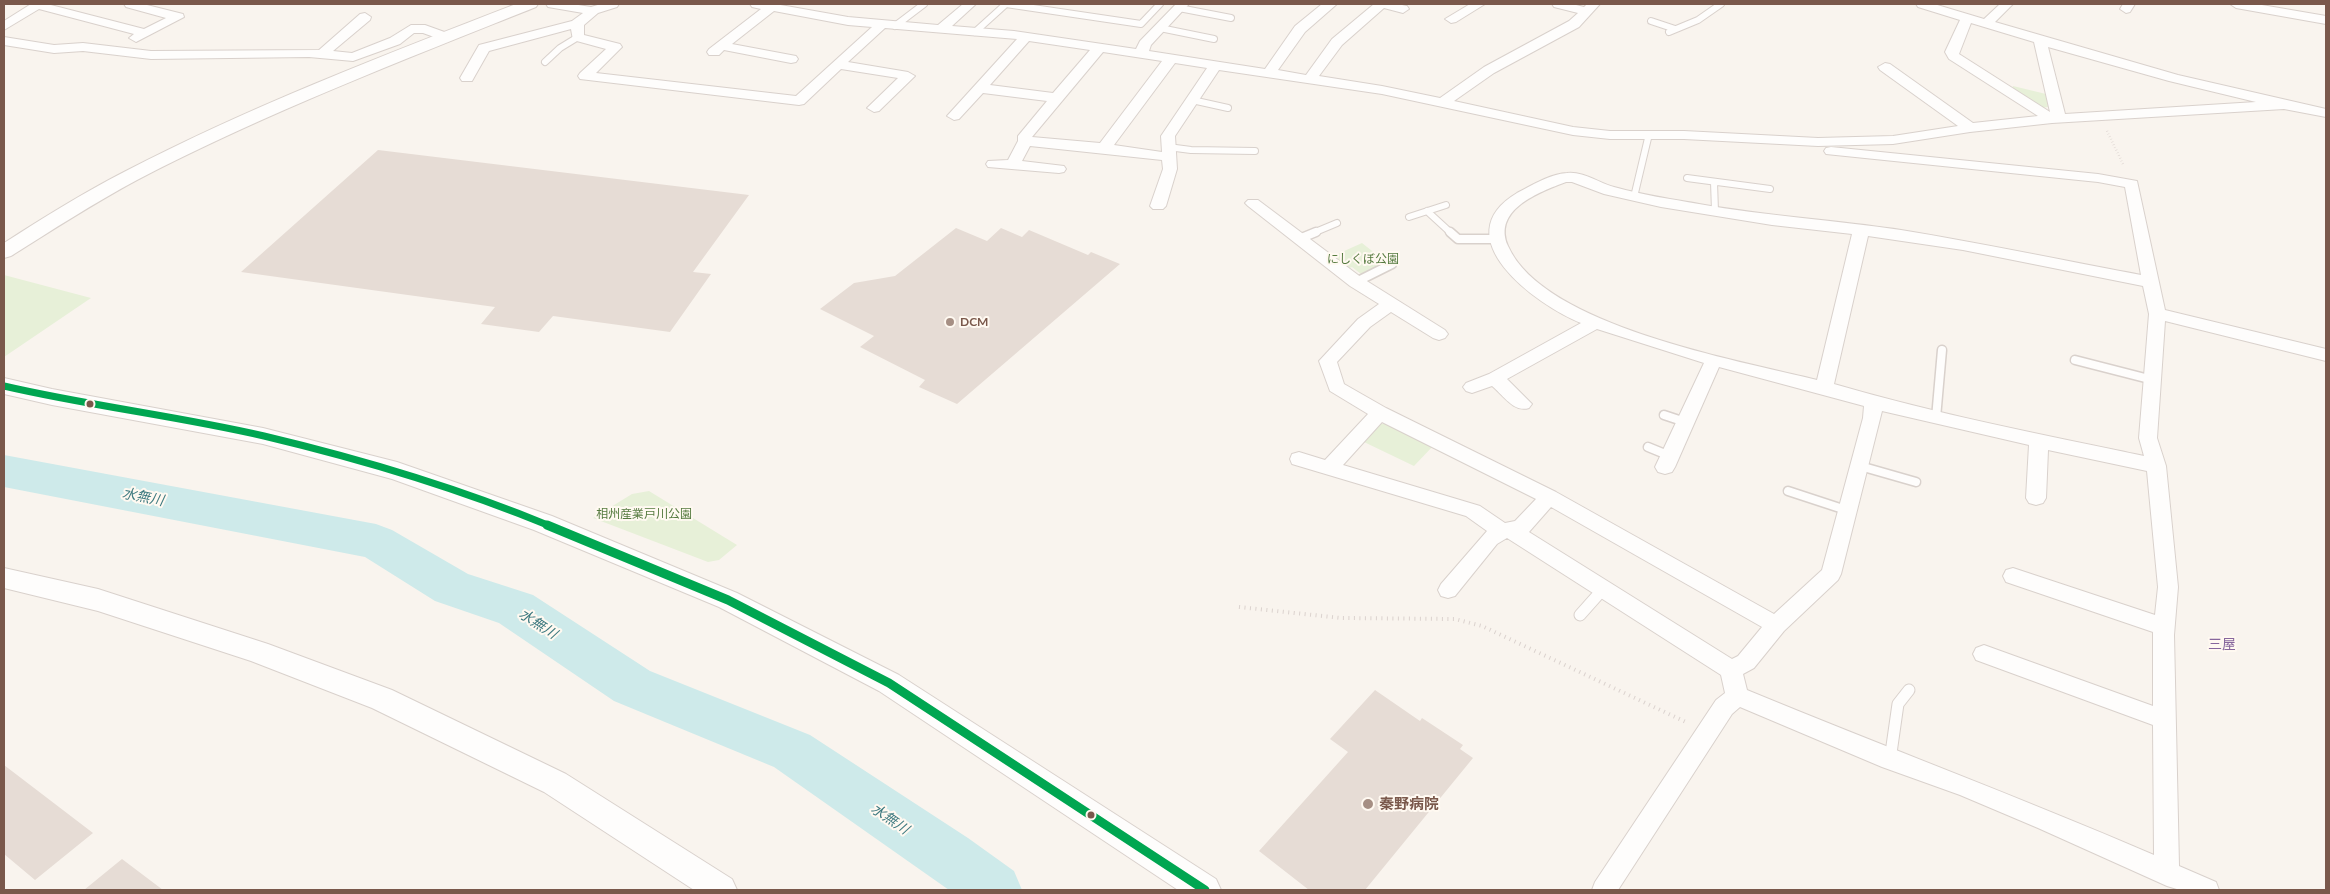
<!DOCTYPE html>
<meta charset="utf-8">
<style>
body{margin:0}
#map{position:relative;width:2330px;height:894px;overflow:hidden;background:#f9f4ee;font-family:Lato,sans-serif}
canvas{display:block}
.frame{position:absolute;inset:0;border:5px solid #7a584b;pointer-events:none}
</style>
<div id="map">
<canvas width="2330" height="894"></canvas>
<div class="frame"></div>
</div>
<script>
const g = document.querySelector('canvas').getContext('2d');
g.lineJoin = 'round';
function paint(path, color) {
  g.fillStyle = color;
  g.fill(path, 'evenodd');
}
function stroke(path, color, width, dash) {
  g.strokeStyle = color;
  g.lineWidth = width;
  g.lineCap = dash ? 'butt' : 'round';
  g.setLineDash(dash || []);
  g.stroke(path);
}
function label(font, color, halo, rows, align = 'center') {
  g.font = font + ' Lato,"Noto Sans JP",sans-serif';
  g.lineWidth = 4;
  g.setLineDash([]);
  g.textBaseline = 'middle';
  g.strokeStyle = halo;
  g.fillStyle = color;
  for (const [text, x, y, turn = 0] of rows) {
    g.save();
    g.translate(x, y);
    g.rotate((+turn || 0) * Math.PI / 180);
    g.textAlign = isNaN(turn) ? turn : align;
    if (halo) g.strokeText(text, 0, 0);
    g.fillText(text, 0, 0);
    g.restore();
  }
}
paint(new Path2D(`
 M2013 86 2046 94 2048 107 2041 108 2012 89Z
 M1362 243 1386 262 1361 274 1352 267 1347 269 1331 257Z
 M4 275 91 298 4 357Z
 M1379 424H1390L1434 445 1414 466 1364 442Z
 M649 491 737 545 719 560 708 562 593 518 632 494Z`), '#e7f0d8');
paint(new Path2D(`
 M4 455 376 524 392 530 468 574 533 595 650 671 810 735 968 838 1014 871 1022 890H949L774 767 614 701 499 623 435 601 365 557 4 487Z`), '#ceeaea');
paint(new Path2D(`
 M378 150 749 195 693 272 711 274 670 332 553 316 539 332 481 324 495 307 241 272Z
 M956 228 987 241 1001 228 1022 237 1029 230 1088 255 1091 252 1120 264 957 404 919 387 925 380 860 347 874 336 820 309 854 283 895 276Z
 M1375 690 1420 721 1422 718 1463 745 1460 749 1473 758 1365 890H1309L1259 851 1348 752 1330 739Z
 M4 765 93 833 35 880 4 854Z
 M122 859 163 890H84Z`), '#e6dcd5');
const serviceFar2 = new Path2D(`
 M1006 4 1141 24 1160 4
 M1179 8 1231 18
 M1651 21 1675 29
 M895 26 924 4
 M1160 28 1214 39
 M975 32 1006 4
 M1669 32 1698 20 1721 4
 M545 62 560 48 578 37
 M1192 100 1228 108
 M1168 147 1191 150 1255 151
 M1687 178 1770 189
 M1714 182 1715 211
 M1634 197 1649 134
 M1427 211 1451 233
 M1409 217 1446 205
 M1313 233 1337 223`);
const serviceFar1 = new Path2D(`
 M1450 232 1458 239H1496
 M1299 239 1316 232
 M1356 282 1392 264
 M2075 360 2153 380
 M1664 415 1685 422
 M1936 418 1942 350
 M1648 447 1670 456
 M1860 466 1916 482
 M1788 491 1849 511`);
const service = new Path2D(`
 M1580 615 1604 588
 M1890 760 1898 704 1909 690`);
const minor = new Path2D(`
 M31 4H47L144 29 166 18 126 7 124 4H143L183 14 184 17 136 42 129 38 134 34 39 9 4 30V21Z
 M546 4H572L591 7 601 4H619L617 7 598 13 584 25V35L620 44 622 47 596 73 796 96 872 27 848 25 774 11 732 44 796 56 798 59 796 62 791 63 724 50 719 55H709L707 52 709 49 761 9 752 7 750 4H775L848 17 938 25 963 4H976L952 26 1014 31 1136 49 1140 41 1176 4H1189L1151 45 1149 51 1265 69 1295 26 1322 4H1337L1305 32 1278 70 1306 75 1332 39 1374 4H1397L1407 6 1409 9 1403 13 1384 8 1342 45 1319 76 1382 86 1440 98 1484 67 1569 21 1578 13 1554 7 1552 4H1572L1584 7 1587 4H1600L1579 27 1494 73 1454 101 1573 127 1610 131H1684L1818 138 1893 136 1958 126 1880 70 1878 67 1885 63 1890 64 1973 123 2038 116 1949 59 1945 52 1960 20 1918 7 1916 4H1934L1984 19 2000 4H2013L1995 22 2178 75 2326 109V117L2284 109 2052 123 1970 132 1893 144 1818 146 1684 139H1610L1573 135 1382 94 1219 70 1175 136 1177 169 1166 206 1163 209H1153L1150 206 1163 169 1162 160 1030 146 1022 161 1064 166 1066 169 1064 172 1059 173 988 167 986 164 988 161 1008 160 1018 141V136L1047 101 983 93 959 119 954 120 947 116 1017 39 885 28 848 62 908 72 915 76 879 111 874 112 867 108 898 78 841 69 804 104 799 105 580 79 578 76 580 73 606 49 573 40 571 29 489 51 472 81H462L460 78 479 45 572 21 583 13 548 7ZM1971 23 2034 42 2050 112 1959 54ZM1029 41 1090 50 1053 93 990 85ZM2048 47 2169 81 2256 102 2065 114ZM1103 52 1162 61 1100 143 1032 137ZM1175 63 1207 68 1161 136 1162 152 1114 145Z
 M1470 4H1485L1456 22 1451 23 1445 19Z
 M2123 4H2135L2130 12 2126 13 2120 9Z
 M2230 4H2256L2326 16V24L2236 8Z
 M365 13 371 17 370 20 333 51 352 53 390 38 411 25H425L450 34 452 37 445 41 423 33H414L400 44 353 61 309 57 151 59 83 51 54 53 4 45V37L54 45 83 43 151 51 319 50 360 14Z
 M1831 147 2098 174 2137 181 2165 310 2326 349V361L2165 321 2157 438 2166 466 2178 587 2174 635 2179 866 2216 882 2219 890H2180L2167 886 2038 828 1960 795 1882 767 1740 707 1732 714 1618 890H1592L1595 882 1716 700 1725 693 1721 675 1507 538 1497 544 1455 596 1448 598 1441 596 1438 590 1441 584 1487 531 1466 516 1292 464 1290 459 1292 454 1299 452 1325 460 1368 414 1330 391 1319 361 1358 319 1379 304 1350 286 1248 206 1245 203 1248 200H1258L1362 278 1445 330 1448 334 1445 338 1439 340 1433 338 1391 312 1370 327 1337 362 1344 384 1386 408 1556 492 1774 614 1822 570 1863 418 1864 406 1719 367 1675 467 1672 472 1665 474 1658 472 1655 467 1704 363 1597 329 1507 379 1532 404 1529 408C1514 413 1503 395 1492 386L1472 393 1466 391 1463 387 1466 383 1489 374 1581 323C1536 305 1443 237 1517 193 1532 185 1550 174 1567 173 1583 171 1599 183 1614 187 1642 195 1671 199 1699 204 1766 216 1834 220 1901 230 1981 243 2061 260 2141 275L2125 187 2098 182 1826 154 1824 151 1826 148ZM1566 182H1572L1604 194 1661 207 1772 225 1852 234 1817 380C1737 360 1543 326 1508 246 1492 210 1539 192 1566 182ZM1868 236 1963 250 2143 286 2149 314 2139 438 2144 456C2040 434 1936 414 1834 384ZM1882 411 2029 445 2026 498 2029 503 2036 505 2043 503 2046 498 2048 450 2147 471 2158 587 2155 615 2013 568 2006 570 2003 576 2006 582 2153 632V706L1984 645 1976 648 1973 654 1976 660 2153 725 2154 855C2020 797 1882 746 1747 690L1743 674 1754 668 1784 631 1838 580 1841 574ZM1382 422 1536 499 1515 521 1505 523 1480 506 1343 465ZM1551 507 1762 627 1738 656 1732 659 1529 532Z`);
const tertiary = new Path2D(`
 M516 4H538L536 7C401 61 266 113 137 180 94 203 52 230 11 256L4 258V243C43 218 83 193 124 172 251 106 384 55 516 4Z
 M4 378 52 389 263 428 397 462 552 516 737 593 899 675 1216 879 1221 890H1178L879 691 719 607 534 530 392 479 263 444 52 405 4 394Z
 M4 568 98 589 268 644 392 690 566 774 732 879 737 890H694L544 792 372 708 251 661 98 611 4 588Z`);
stroke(serviceFar2, '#d9d1cc', 8);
stroke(serviceFar1, '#d9d1cc', 11);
stroke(service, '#d9d1cc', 13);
stroke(minor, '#d9d1cc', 2);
stroke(tertiary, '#d9d1cc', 2);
stroke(new Path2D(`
 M2107 131 2124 166`), '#dbd2ce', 2.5, [0.5, 2.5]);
stroke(new Path2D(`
 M1239 607 1341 618 1455 619 1482 626 1688 723`), '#dbd2ce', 4, [1, 4.5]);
stroke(serviceFar2, '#fefdfc', 6);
stroke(serviceFar1, '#fefdfc', 8);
stroke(service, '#fefdfc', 11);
paint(minor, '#fefdfc');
paint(tertiary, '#fefdfc');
stroke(new Path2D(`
 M4 386C90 406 178 416 264 436 361 459 458 488 550 526`), '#00a651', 7);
stroke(new Path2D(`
 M547 525 728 600 889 683 1205 890`), '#00a651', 9);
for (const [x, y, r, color] of [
 [950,322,5,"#a68f84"],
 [90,404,4.5,"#7a584b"],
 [1368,804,6,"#a68f84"],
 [1091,815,4.5,"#7a584b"]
]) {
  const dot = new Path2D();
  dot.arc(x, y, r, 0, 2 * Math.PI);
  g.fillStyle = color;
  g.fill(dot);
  stroke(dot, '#fff9f1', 2);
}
label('12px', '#557a3f', '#fff9f1', [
 ["にしくぼ公園",1363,259],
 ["相州産業戸川公園",644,514]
]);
label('bold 12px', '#7a584b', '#fff9f1', [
 ["DCM",960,322]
], 'left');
label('italic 14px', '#3d797f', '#fff9f1', [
 ["水無川",143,497,11],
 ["水無川",538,624,33],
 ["水無川",890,819,34]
]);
label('14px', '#87679d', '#fff9f1', [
 ["三屋",2222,644]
]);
label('bold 15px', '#7a584b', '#fff9f1', [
 ["秦野病院",1379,804]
], 'left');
</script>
